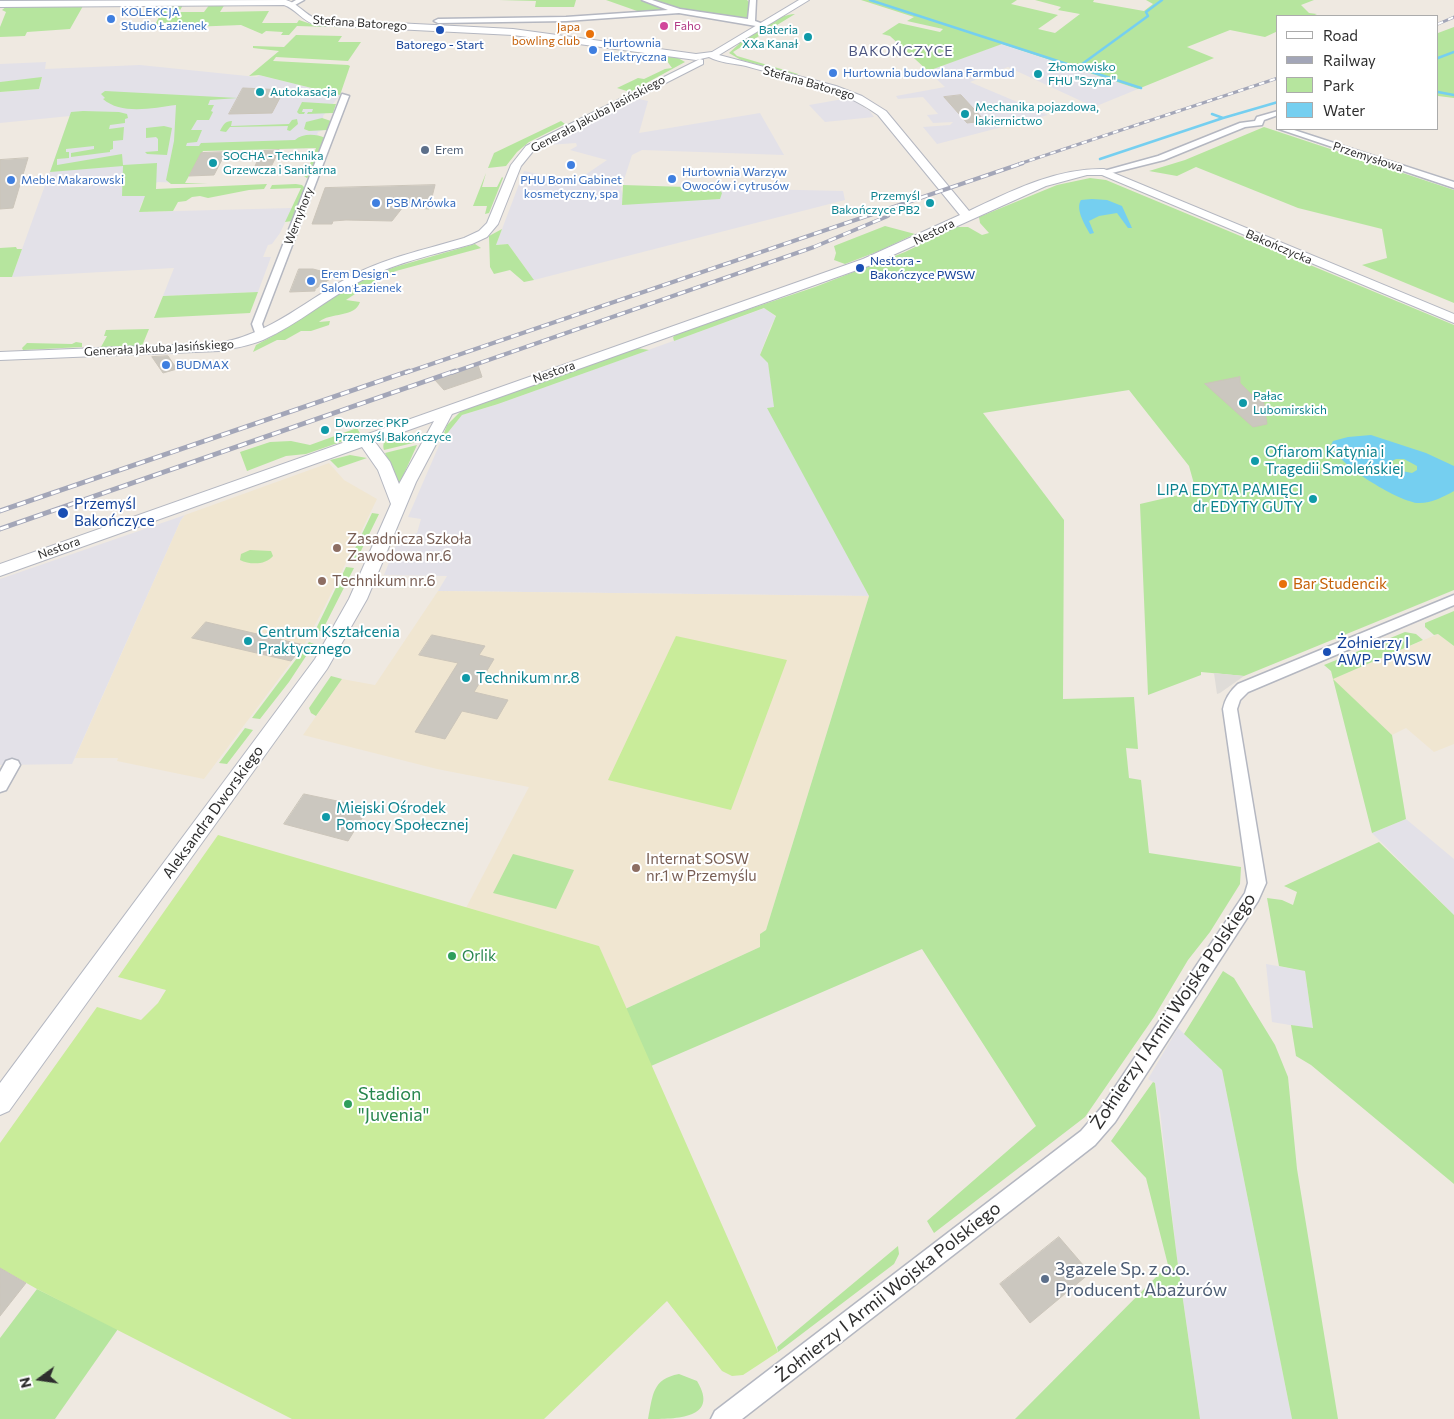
<!DOCTYPE html>
<meta charset="utf-8">
<style>
body{margin:0}
#map{position:relative;width:1454px;height:1419px;overflow:hidden;background:#efe9e1;font-family:Commissioner,sans-serif}
canvas{display:block}
.legend{position:absolute;left:1276px;top:15px;width:162px;height:115px;box-sizing:border-box;background:#fff;border:1px solid #ababab;margin:0;padding:6px 9px;list-style:none;font-size:15px;color:#2e2e2e}
.legend li{display:flex;align-items:center;gap:10px;height:25px}
.legend b{width:25px;border:1px solid #ababab}
.north{position:absolute;left:15px;top:1354px;width:50px;height:50px;-webkit-text-stroke:4px #fff;paint-order:stroke;rotate:256deg;font-size:14px;font-weight:700;line-height:20px;text-align:center;color:#2e2e2e}
.north::after{content:'';display:block;margin:auto;width:18px;height:22px;background:#2e2e2e;clip-path:polygon(50% 0,100% 100%,50% 72%,0 100%)}
</style>
<div id="map">
<canvas width="1454" height="1419"></canvas>
<ul class="legend">
<li><b style="height:6px;background:#fff"></b>Road</li>
<li><b style="height:6px;background:#a3a6b8"></b>Railway</li>
<li><b style="height:14px;background:#b6e59e"></b>Park</li>
<li><b style="height:14px;background:#75cff0"></b>Water</li>
</ul>
<div class="north">N</div>
</div>
<script>
const g = document.querySelector('canvas').getContext('2d');
g.lineJoin = 'round';
function paint(path, color) {
  g.fillStyle = color;
  g.fill(path, 'evenodd');
}
function stroke(path, color, width, dash) {
  g.strokeStyle = color;
  g.lineWidth = width;
  g.lineCap = dash ? 'butt' : 'round';
  g.setLineDash(dash || []);
  g.stroke(path);
}
function label(font, color, halo, rows, align = 'center') {
  g.font = font + ' Commissioner,sans-serif';
  g.lineWidth = 4;
  g.setLineDash([]);
  g.textBaseline = 'middle';
  g.strokeStyle = halo;
  g.fillStyle = color;
  for (const [text, x, y, turn = 0] of rows) {
    g.save();
    g.translate(x, y);
    g.rotate((+turn || 0) * Math.PI / 180);
    g.textAlign = isNaN(turn) ? turn : align;
    if (halo) g.strokeText(text, 0, 0);
    g.fillText(text, 0, 0);
    g.restore();
  }
}
paint(new Path2D(`
 M1001 44 1138 89 1094 107 1008 67 970 82 1048 115 937 144 923 127 950 125 953 122 933 123 927 115 938 114 923 97 898 99 896 96 945 87 928 71Z
 M46 62 45 69 140 65 257 77 259 75 340 95 323 116 324 130 318 132 317 135 321 136 317 148 202 151 185 183 158 182 154 184 141 204 139 212 292 208 280 233 272 244 268 245 263 257H271L258 292 163 296 174 268 12 277 70 116 0 123V92L39 89 42 78 0 82V64Z
 M849 98 870 111 874 117 825 122 809 105Z
 M639 99 648 101 639 133 760 113 784 155 642 150 632 155 621 189 623 194 622 205 712 188 843 191 845 200 534 280 508 244 496 245 524 171 580 183 585 175 607 160 570 150 577 146 576 143 547 145Z
 M765 308 776 317 770 328 760 355 768 362 775 407 768 408 869 596 438 591 447 576 384 575 399 538 417 533 421 519 408 517 441 441 462 415 498 404Z
 M185 515 181 520 72 764 0 765V579Z
 M1406 819 1454 859V915L1372 833Z
 M1266 964 1305 971 1313 1029 1272 1022Z
 M1178 1028 1222 1070 1292 1419H1200L1177 1258 1160 1111 1155 1083 1148 1079Z`), '#e3e1e8');
paint(new Path2D(`
 M329 463 344 480 377 499 325 606 304 645 204 779 117 761 118 758H75L181 520 185 515Z
 M438 591 869 596 766 930 760 934V947L625 1009 599 946 466 908 529 787 437 769 303 735 342 679 375 685Z
 M1438 634 1454 646V744L1434 752 1406 728 1392 735 1332 679Z`), '#f0e6d1');
paint(new Path2D(`
 M499 0H576L574 7H535L536 1Z
 M606 0H640L669 10 640 12Z
 M651 0H747L749 2V20L682 10Z
 M861 0H1017L1011 4 1058 15 1038 29 1055 33 1080 14 1058 10 1061 7 1035 0H1094L1093 2 1144 11 1153 4 1146 0H1314L1301 5 1309 13 1317 14 1312 16H1278V31L1265 37 1230 30 1187 47 1214 58 1138 89 1002 44 928 71 890 36 882 34 899 23 940 32 943 29 907 21 914 17Z
 M210 4H225L220 12 269 11 262 23H297L299 20 311 24 363 28 297 26 289 35H281L283 32 266 31 262 34 241 25 165 28 155 25 164 7 162 6 183 5 179 12H204Z
 M7 6H83L70 29 27 32 25 36 0 37V27L6 12 2 10Z
 M795 14 733 52 737 56 798 74 797 75 741 60 729 53 739 44 738 43C751 35 778 14 795 14Z
 M1454 27V98L1438 96V33Z
 M296 35 342 36 338 42H361L348 61 276 57 273 61 348 65 350 66 340 95 259 75 249 76 279 51 253 48V46L284 47Z
 M638 52 678 58 685 62 630 92 617 88 638 78 644 79 665 69 672 68 664 57Z
 M42 77 39 89 0 92V82Z
 M105 91 238 98 210 100 208 105H214L211 111 213 112 209 120H197L191 130H202L197 142 187 143 186 146H199L201 143 295 140C303 133 316 134 325 138L310 176 307 178 304 176 306 175 316 148 203 151 185 183 208 184H171L166 180 174 141 176 105C153 108 121 115 103 99L105 98 101 94Z
 M302 102 334 104H336L333 113 307 114 308 112H312L313 109H303L302 112H305L304 114H299L297 112Z
 M83 111 119 112 127 114 128 118 125 119V123L110 125 109 129 124 127 123 140 113 141V149L110 150V152L71 157V153L94 149V146L66 149V152H69V158L57 159V165L122 154 123 165 157 163 156 189 267 184 264 189 249 190 208 198 200 196 192 197 186 201 178 202 173 211 139 212 145 196H122L123 166 50 172 71 112Z
 M322 118 331 121 327 130 309 131 304 129 306 122Z
 M297 119 298 124 290 131 287 130 288 126 230 127 226 132 220 131C223 125 225 121 232 121L231 126 289 124 292 120Z
 M561 121 565 124 529 142 517 152 506 166 488 168 494 153Z
 M164 126 172 128 167 155 147 154 145 152 158 151V139L156 137 146 138V128Z
 M1264 127 1454 190V303L1362 265 1387 258 1382 229 1298 208 1196 167 1177 176 1149 171 1185 160Z
 M486 173 482 187H497L502 177 503 178 489 213 485 214 487 206H473Z
 M1090 178 1106 180 1454 325V590L1244 676 1201 672V675L1148 695 1140 504 1196 491 1189 466 1129 390 983 413 1064 520 1063 699 1134 697 1138 749 1126 748 1129 778 1141 780 1149 853 1241 867 1240 884 1210 932 1188 960 1154 1017 1085 1117 934 1233 927 1221 1036 1126 922 949 651 1066 625 1009 760 947V934L766 930 869 596 767 408 774 407 768 363 760 355 776 316 764 308 674 341 673 337 678 333 815 287 905 252 956 227H968L982 235 989 233 980 223 979 217 1057 185Z
 M296 184 302 185 305 188 292 221 285 222 301 188 270 189 272 185Z
 M623 185 718 188 722 193 720 199 622 205Z
 M885 226 915 234 879 251 845 264 834 260 836 253 834 246Z
 M502 229 496 245 508 244 534 280 524 282 510 270 494 274 490 267 489 236Z
 M475 244 481 248 396 271 379 278 346 300 360 302C355 318 330 312 319 322L330 321 329 325 311 331H301L285 340H277L253 352 256 345 271 337 363 279 395 267Z
 M16 247 17 249H22L12 277H0V248Z
 M258 292 250 313 154 318 163 296Z
 M149 329 142 346 101 347 107 336H104L106 330Z
 M76 342 82 343V347L23 350 22 348 27 343 72 344Z
 M637 348 649 350 498 404 462 415 441 441 447 425 462 410Z
 M357 428 361 435 306 454 286 456 247 471 240 452 270 442 291 441 310 445Z
 M399 434 410 435 417 442 384 450C381 440 390 436 399 434Z
 M417 445 399 485 385 453Z
 M350 455 367 458 338 468 330 460Z
 M372 513 379 514 356 561H349Z
 M250 550 271 551 273 556C266 565 250 565 240 560L241 554Z
 M346 567 354 568 322 631H315Z
 M1454 611V646L1438 634 1434 635 1425 627V623Z
 M1405 632 1416 634 1423 640 1333 679 1392 735 1406 819 1372 833 1331 671 1324 665Z
 M309 642 314 644 289 682 260 719 252 718Z
 M331 676 342 679 316 716 311 713 309 708Z
 M245 728 253 730 227 764 219 763Z
 M1379 842 1454 915V1184L1311 1065 1296 1056 1291 1025 1313 1028 1305 971 1279 966 1267 898 1282 900 1293 905 1297 892 1284 886Z
 M513 854 574 870 556 909 493 893Z
 M1223 971 1234 978 1275 1045 1288 1077 1297 1169 1338 1419H1292L1222 1070 1184 1034Z
 M1153 1082 1155 1083 1177 1258 1200 1419H1015L1168 1265 1146 1178 1111 1141Z
 M898 1246 899 1254 894 1264 778 1352 777 1347Z
 M37 1289 118 1329 55 1419H0V1338Z
 M679 1374 697 1381C720 1419 676 1419 648 1419 653 1395 652 1379 679 1374Z`), '#b6e59e');
paint(new Path2D(`
 M676 636 787 660 731 810 608 780Z
 M218 835 599 946 778 1352 743 1375 732 1376 722 1371 667 1301 544 1419H292L37 1289 0 1268V1143L97 1007 141 1020 158 1003 166 990 118 977Z`), '#c9ec9a');
paint(new Path2D(`
 M1214 673 1244 676 1220 693 1217 694Z`), '#dfdcd8');
paint(new Path2D(`
 M1092 199 1107 200 1122 206 1132 228H1128L1117 213 1099 216 1089 221 1094 233 1090 234C1085 225 1075 209 1081 200Z
 M1371 435 1426 453 1454 466V491C1443 497 1430 504 1417 503 1396 500 1338 465 1331 445L1333 441 1348 437ZM1396 459H1404L1417 466V470L1412 473 1397 470 1392 465V461Z`), '#75cff0');
stroke(new Path2D(`
 M870 0 1141 88
 M1438 58 1454 52
 M1078 67 1148 16 1146 12 1162 0
 M1438 92 1454 95
 M1212 114 1223 118 1278 102
 M1100 159 1223 118`), '#75cff0', 2.5);
const building = new Path2D(`
 M243 88 284 90 272 113 229 114Z
 M961 95 985 121 967 123 944 97Z
 M279 150 272 165 255 166 262 151Z
 M226 152 214 175 189 176 201 153Z
 M28 158 13 208 0 209V160Z
 M435 185 429 209 403 207 392 221 346 220 333 221 332 224H312L325 188Z
 M299 269H313L336 275 315 289V291L290 292Z
 M168 356 177 369 163 373 152 357Z
 M478 365 482 377 444 390 435 380Z
 M1240 377V383L1253 396 1263 397 1267 424 1253 427 1205 384Z
 M206 622 304 645 291 661 192 638Z
 M432 635 485 646 479 655 494 659 474 692 508 700 497 719 462 711 445 739 415 732 458 663 419 655Z
 M304 794 342 802 367 810 348 841 284 824Z
 M1059 1237 1090 1273 1030 1323 1000 1284Z
 M0 1268 26 1283 0 1316Z`);
paint(building, '#cbc7bf');
stroke(building, '#cbc5ba', 1);
const minor = new Path2D(`
 M296 0H304L295 5H291V3Z
 M642 0H652L680 9 748 19 750 0H756L755 21 766 25 762 27 679 13 566 21 438 23 434 21 438 19 566 17 668 10Z
 M342 94 349 96 262 324 266 336 261 339 257 338 252 324Z
 M1278 111V115L1264 120 1262 125 1245 127 1164 160 1104 175 1100 172 1158 156 1240 123 1255 121 1257 117Z
 M1279 129H1291L1454 182V188Z
 M1454 595V605L1248 692 1240 700 1237 709 1266 883 1258 901 1115 1122 1095 1145 742 1419H711L715 1411 1081 1131 1101 1108 1245 893 1248 883 1223 709C1225 699 1230 691 1238 684Z
 M12 759 18 761 20 765 6 790 0 792V772L6 761Z`);
const tertiary = new Path2D(`
 M286 0C299 4 305 15 317 19L513 29 696 54 712 52 799 0H809L719 55 836 86 862 96 886 111 969 211C1011 191 1056 168 1104 169L1454 314V323L1102 175H1087L1046 186 871 265 452 414 416 482 367 599 327 669 9 1111 0 1115V1083L315 659 349 599 391 504 378 470 362 447 0 576V564L863 259 960 215 878 115C840 87 791 79 746 66 733 63 720 63 709 57L696 60 513 35 316 25C302 21 296 9 284 5L0 7V1ZM434 421 399 484 390 462 375 442Z
 M700 59 703 60V64L534 150 521 166 498 224 487 237 472 244C436 254 398 262 364 279 329 297 299 324 263 340 249 346 234 348 219 351L0 360V352L219 343C272 334 308 298 355 274 389 257 427 249 464 238L479 231 487 223 511 165 526 146Z`);
stroke(minor, '#b4b7c1', 3);
stroke(tertiary, '#b4b7c1', 2);
paint(minor, '#fff');
paint(tertiary, '#fff');
const railFar2 = new Path2D(`
 M1438 24 1454 17
 M1019 164 1278 78`);
const railFar1 = new Path2D(`
 M405 373 1023 163
 M451 373 814 247 888 216`);
const rail = new Path2D(`
 M0 511 409 371
 M0 529 455 371`);
stroke(railFar2, '#a3a6b8', 3);
stroke(railFar1, '#a3a6b8', 4);
stroke(rail, '#a3a6b8', 5);
stroke(railFar2, '#fff', 2, [5.5]);
stroke(railFar1, '#fff', 2.5, [8]);
stroke(rail, '#fff', 3, [9]);
for (const [x, y, r, color] of [
 [111,19,5,"#3f7fe0"],
 [664,26,5,"#d1479c"],
 [440,30,5,"#1a4fb4"],
 [590,34,5,"#e8710a"],
 [808,37,5,"#0f9aa8"],
 [593,50,5,"#3f7fe0"],
 [833,73,5,"#3f7fe0"],
 [1038,74,5,"#0f9aa8"],
 [260,92,5,"#0f9aa8"],
 [965,114,5,"#0f9aa8"],
 [425,150,5,"#5c6f8a"],
 [213,163,5,"#0f9aa8"],
 [571,165,5,"#3f7fe0"],
 [672,179,5,"#3f7fe0"],
 [11,180,5,"#3f7fe0"],
 [376,203,5,"#3f7fe0"],
 [930,203,5,"#0f9aa8"],
 [860,268,5,"#1a4fb4"],
 [311,281,5,"#3f7fe0"],
 [166,365,5,"#3f7fe0"],
 [1243,403,5,"#0f9aa8"],
 [325,430,5,"#0f9aa8"],
 [1255,461,5,"#0f9aa8"],
 [1313,499,5,"#0f9aa8"],
 [63,513,6,"#1a4fb4"],
 [337,548,5,"#8d6e63"],
 [322,581,5,"#8d6e63"],
 [1283,584,5,"#e8710a"],
 [248,641,5,"#0f9aa8"],
 [1327,652,5,"#1a4fb4"],
 [466,678,5,"#0f9aa8"],
 [326,817,5,"#0f9aa8"],
 [636,868,5,"#8d6e63"],
 [452,956,5,"#2e9e5b"],
 [348,1104,5,"#2e9e5b"],
 [1045,1279,5,"#5c6f8a"]
]) {
  const dot = new Path2D();
  dot.arc(x, y, r, 0, 2 * Math.PI);
  g.fillStyle = color;
  g.fill(dot);
  stroke(dot, '#fff', 2);
}
label('12px', '#366cbe', '#fff', [
 ["KOLEKCJA",121,12],
 ["Studio Łazienek",121,26],
 ["Hurtownia",603,43],
 ["Elektryczna",603,57],
 ["Hurtownia budowlana Farmbud",843,73],
 ["Hurtownia Warzyw",682,172],
 ["Owoców i cytrusów",682,186],
 ["Meble Makarowski",21,180],
 ["PHU Bomi Gabinet",571,180,"center"],
 ["kosmetyczny, spa",571,194,"center"],
 ["PSB Mrówka",386,203],
 ["Erem Design -",321,274],
 ["Salon Łazienek",321,288],
 ["BUDMAX",176,365]
], 'left');
label('12px', '#2e2e2e', '#fff', [
 ["Stefana Batorego",360,23,4],
 ["Stefana Batorego",809,83,16],
 ["Generała Jakuba Jasińskiego",598,114,-28],
 ["Przemysłowa",1368,157,18],
 ["Wernyhory",299,216,-69],
 ["Nestora",934,232,-26],
 ["Bakończycka",1279,247,23],
 ["Generała Jakuba Jasińskiego",159,348,-3],
 ["Nestora",554,372,-20],
 ["Nestora",59,548,-20]
]);
label('12px', '#b23c85', '#fff', [
 ["Faho",674,26]
], 'left');
label('12px', '#c56008', '#fff', [
 ["Japa",580,27],
 ["bowling club",580,41]
], 'right');
label('12px', '#0d838f', '#fff', [
 ["Bateria",798,30,"right"],
 ["XXa Kanał",798,44,"right"],
 ["Złomowisko",1048,67],
 ["FHU \"Szyna\"",1048,81],
 ["Autokasacja",270,92],
 ["Mechanika pojazdowa,",975,107],
 ["lakiernictwo",975,121],
 ["SOCHA - Technika",223,156],
 ["Grzewcza i Sanitarna",223,170],
 ["Przemyśl",920,196,"right"],
 ["Bakończyce PB2",920,210,"right"],
 ["Pałac",1253,396],
 ["Lubomirskich",1253,410],
 ["Dworzec PKP",335,423],
 ["Przemyśl Bakończyce",335,437]
], 'left');
label('12px', '#164399', '#fff', [
 ["Batorego - Start",440,45],
 ["Nestora -",870,261,"left"],
 ["Bakończyce PWSW",870,275,"left"]
]);
label('12px', '#4e5e75', '#fff', [
 ["Erem",435,150]
], 'left');
g.letterSpacing = '1px';
label('14px', '#4d5680', '#fff', [
 ["BAKOŃCZYCE",901,51]
]);
g.letterSpacing = '0px';
label('15px', '#0d838f', '#fff', [
 ["Ofiarom Katynia i",1265,452],
 ["Tragedii Smoleńskiej",1265,469],
 ["LIPA EDYTA PAMIĘCI",1303,490,"right"],
 ["dr EDYTY GUTY",1303,507,"right"],
 ["Centrum Kształcenia",258,632],
 ["Praktycznego",258,649],
 ["Technikum nr.8",476,678],
 ["Miejski Ośrodek",336,808],
 ["Pomocy Społecznej",336,825]
], 'left');
label('15px', '#164399', '#fff', [
 ["Przemyśl",74,504],
 ["Bakończyce",74,521],
 ["Żołnierzy I",1337,643],
 ["AWP - PWSW",1337,660]
], 'left');
label('15px', '#785e54', '#fff', [
 ["Zasadnicza Szkoła",347,539],
 ["Zawodowa nr.6",347,556],
 ["Technikum nr.6",332,581],
 ["Internat SOSW",646,859],
 ["nr.1 w Przemyślu",646,876]
], 'left');
label('15px', '#c56008', '#fff', [
 ["Bar Studencik",1293,584]
], 'left');
label('15px', '#2e2e2e', '#fff', [
 ["Aleksandra Dworskiego",213,812,-54]
]);
label('15px', '#27864d', '#fff', [
 ["Orlik",462,956]
], 'left');
label('18px', '#2e2e2e', '#fff', [
 ["Żołnierzy I Armii Wojska Polskiego",1173,1011,-56],
 ["Żołnierzy I Armii Wojska Polskiego",888,1292,-38]
]);
label('18px', '#27864d', '#fff', [
 ["Stadion",358,1094],
 ["\"Juvenia\"",358,1115]
], 'left');
label('18px', '#4e5e75', '#fff', [
 ["3gazele Sp. z o.o.",1055,1269],
 ["Producent Abażurów",1055,1290]
], 'left');
</script>
